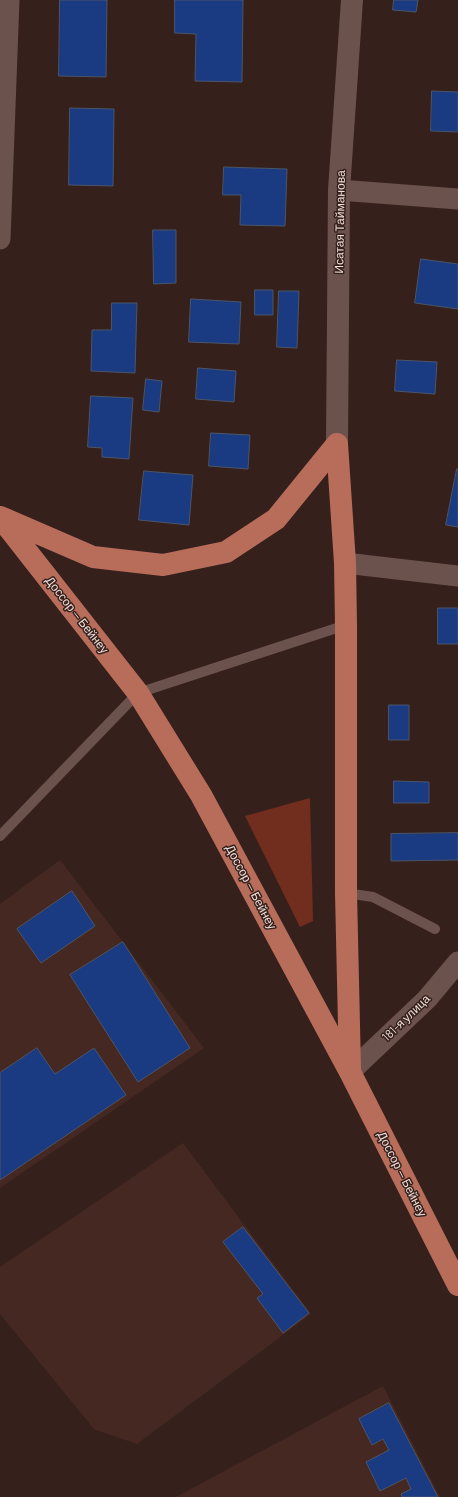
<!DOCTYPE html>
<meta charset="utf-8">
<style>
body{margin:0}
canvas{display:block;background:#36201b}
</style>
<canvas width="458" height="1497"></canvas>
<script>
const g = document.querySelector('canvas').getContext('2d');
g.lineJoin = 'round';
function paint(path, color) {
  g.fillStyle = color;
  g.fill(path, 'evenodd');
}
function stroke(path, color, width, dash) {
  g.strokeStyle = color;
  g.lineWidth = width;
  g.lineCap = dash ? 'butt' : 'round';
  g.setLineDash(dash || []);
  g.stroke(path);
}
function label(font, color, halo, rows, align = 'center') {
  g.font = font + ' Barlow,sans-serif';
  g.lineWidth = 3;
  g.setLineDash([]);
  g.textBaseline = 'middle';
  g.strokeStyle = halo;
  g.fillStyle = color;
  for (const [text, x, y, turn = 0] of rows) {
    g.save();
    g.translate(x, y);
    g.rotate((+turn || 0) * Math.PI / 180);
    g.textAlign = isNaN(turn) ? turn : align;
    if (halo) g.strokeText(text, 0, 0);
    g.fillText(text, 0, 0);
    g.restore();
  }
}
paint(new Path2D(`
 M60 860 204 1048 0 1188V904Z
 M183 1143 311 1314 137 1444 94 1429 0 1314V1267Z
 M383 1386 440 1497H176Z`), '#452821');
paint(new Path2D(`
 M310 798 313 921 300 927 245 816Z`), '#712d1d');
const building = new Path2D(`
 M60 0H107L106 77 59 76Z
 M175 0H243L242 82 195 81 196 34 175 33Z
 M394 0H418L416 12 393 10Z
 M432 91 458 92V132L431 131Z
 M70 108 114 109 113 186 69 185Z
 M224 167 287 169 285 226 240 225 241 195H223Z
 M153 230H176V283L154 284Z
 M421 259 458 264V309L415 303Z
 M255 290H273V315H255Z
 M279 291H299L297 348 277 347Z
 M191 299 241 302 239 344 189 342Z
 M112 303H137L135 373 91 371 92 330H111Z
 M397 360 437 362 435 394 395 391Z
 M198 368 236 371 234 402 196 399Z
 M146 379 162 381 159 412 143 410Z
 M91 396 133 398 129 459 102 457V448L88 447Z
 M211 433 250 435 248 469 209 466Z
 M457 469H458V527L446 525Z
 M144 471 193 475 189 525 139 520Z
 M438 608H458V644H438Z
 M389 705H409V740H389Z
 M394 781 429 782V803H394Z
 M458 833V860L391 861V834Z
 M72 891 95 926 41 963 17 929Z
 M123 942 190 1048 138 1082 70 975Z
 M37 1048 55 1074 94 1048 126 1095 0 1180V1073Z
 M243 1227 309 1313 283 1333 257 1298 263 1294 223 1242Z
 M389 1403 438 1497H402L401 1494 411 1489 406 1478 380 1491 366 1462 389 1450 383 1439 372 1445 359 1419Z`);
paint(building, '#1a3b82');
stroke(building, '#4b5569', 1);
stroke(new Path2D(`
 M0 836 138 693 346 625
 M346 893 373 897 435 929`), '#6c524c', 10);
stroke(new Path2D(`
 M339 190 458 199
 M0 239 9 0
 M345 563 458 576
 M350 1072 427 999 458 962`), '#6c524c', 21);
stroke(new Path2D(`
 M337 444 339 190 352 0`), '#6c524c', 22);
stroke(new Path2D(`
 M337 444 345 563 346 625V893L350 1069
 M0 517 138 693 201 795 350 1072 458 1285
 M3 518 93 557 163 565 226 552 276 519 337 444`), '#b86c5a', 22);
label('12px', '#f1e1dd', '#36201b', [
 ["Исатая Тайманова",340,222,-89],
 ["Доссор — Бейнеу",77,615,52],
 ["Доссор — Бейнеу",251,887,62],
 ["181-я улица",406,1018,-44],
 ["Доссор — Бейнеу",402,1174,63]
]);
</script>
